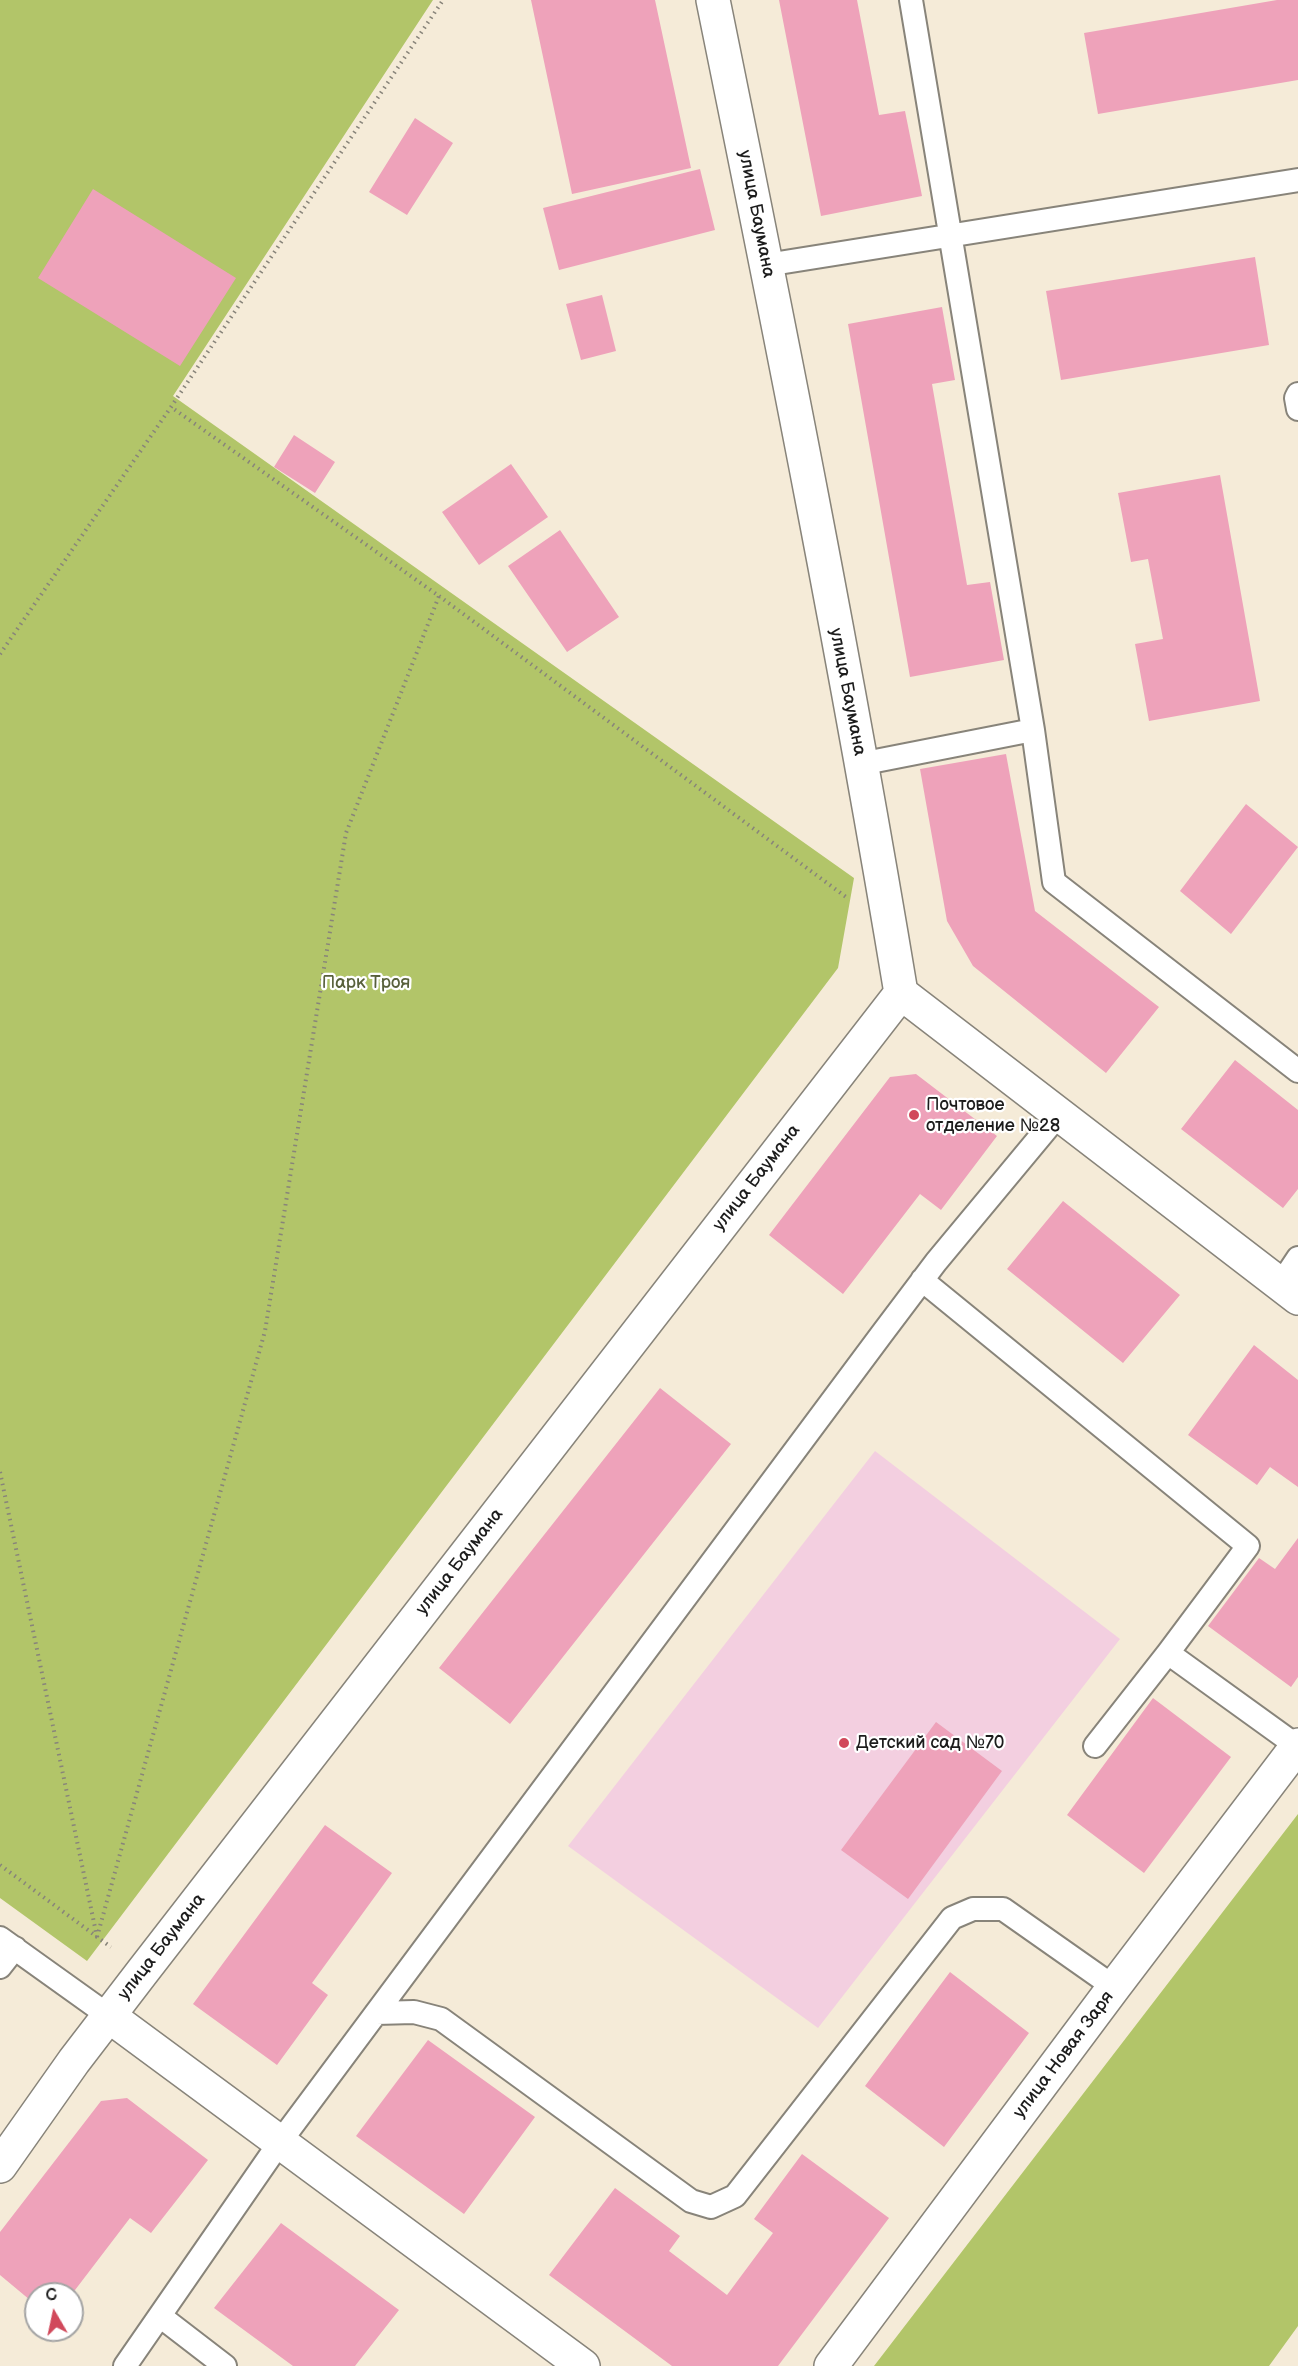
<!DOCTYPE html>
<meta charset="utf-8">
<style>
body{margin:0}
#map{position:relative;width:1298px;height:2366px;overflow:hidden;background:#f5ebd8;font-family:"Balsamiq Sans",sans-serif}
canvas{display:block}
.north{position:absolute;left:24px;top:2282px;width:60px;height:60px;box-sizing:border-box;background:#fff;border:2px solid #a4a4a4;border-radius:50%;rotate:351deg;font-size:16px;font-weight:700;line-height:24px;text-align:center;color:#1c1c1c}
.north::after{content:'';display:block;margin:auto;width:21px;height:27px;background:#d1495b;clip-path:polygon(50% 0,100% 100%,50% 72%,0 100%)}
</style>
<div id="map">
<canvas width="1298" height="2366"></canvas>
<div class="north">С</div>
</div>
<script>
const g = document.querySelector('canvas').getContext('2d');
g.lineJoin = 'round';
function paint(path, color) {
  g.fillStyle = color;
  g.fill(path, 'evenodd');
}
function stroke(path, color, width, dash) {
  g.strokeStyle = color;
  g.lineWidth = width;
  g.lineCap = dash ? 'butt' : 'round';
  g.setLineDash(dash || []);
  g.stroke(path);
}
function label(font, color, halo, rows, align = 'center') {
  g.font = font + ' "Balsamiq Sans",sans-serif';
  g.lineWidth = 4.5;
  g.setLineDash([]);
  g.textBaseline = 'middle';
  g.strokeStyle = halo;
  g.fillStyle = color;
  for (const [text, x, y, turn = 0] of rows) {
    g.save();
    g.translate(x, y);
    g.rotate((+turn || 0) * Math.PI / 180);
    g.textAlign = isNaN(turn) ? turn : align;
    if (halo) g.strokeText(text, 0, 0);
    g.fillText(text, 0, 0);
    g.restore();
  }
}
paint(new Path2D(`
 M875 1451 1120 1639 818 2028 568 1846Z`), '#f3cfe0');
paint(new Path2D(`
 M0 0H433L173 396 854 878 838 968 87 1961 0 1898Z
 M1298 1814V2326L1269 2366H874Z`), '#b2c569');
paint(new Path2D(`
 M531 0H655L691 168 572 194Z
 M779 0H857L879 115 905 111 922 196 821 216Z
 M1277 0H1298V80L1098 114 1084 33Z
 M415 118 453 143 407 215 369 192Z
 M700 169 715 230 559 270 543 208Z
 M93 189 236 278 180 366 38 278Z
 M1255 257 1269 345 1061 380 1046 291Z
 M602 295 616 351 581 360 566 304Z
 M942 307 955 380 932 384 967 585 990 582 1004 660 910 677 848 324Z
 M294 435 335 462 315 493 274 467Z
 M511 464 548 517 479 565 442 512Z
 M1220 475 1260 701 1149 721 1135 644 1163 639 1148 559 1131 562 1118 493Z
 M560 530 619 617 567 652 508 566Z
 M1006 754 1035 911 1159 1007 1106 1073 973 966 947 921 920 769Z
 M1246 804 1298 847 1231 934 1180 891Z
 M1235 1060 1298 1110V1189L1283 1208 1181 1129Z
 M916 1074 997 1136 941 1210 920 1194 843 1294 769 1235 890 1077Z
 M1063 1201 1180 1295 1123 1363 1007 1269Z
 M1254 1345 1298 1380V1487L1270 1467 1257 1485 1188 1435Z
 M660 1388 731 1444 510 1724 439 1668Z
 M1298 1538V1677L1291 1687 1208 1626 1259 1558 1275 1569Z
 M1153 1698 1231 1757 1144 1873 1067 1815Z
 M936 1722 1002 1771 908 1899 841 1850Z
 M325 1825 392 1873 312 1983 328 1995 277 2065 193 2004Z
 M950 1972 1029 2033 944 2147 865 2086Z
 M428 2040 535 2117 464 2214 356 2136Z
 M127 2098 208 2160 151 2233 130 2218 72 2294H36V2305L0 2275V2232L101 2101Z
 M802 2154 889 2218 778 2366H672L549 2275 615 2188 680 2236 669 2251 727 2295 773 2233 754 2219Z
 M281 2223 399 2310 355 2366H293L214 2308Z`), '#eea2ba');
const lane = new Path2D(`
 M911 0 1033 730
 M766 265 1298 180
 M1298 394 1296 398 1298 409
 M860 764 1033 730 1054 882 1298 1071
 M922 1280 1248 1546 1168 1653 1297 1746
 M1280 1285 1298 1258
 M1095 1746 1168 1653
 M0 1938 109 2016
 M0 1967 15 1948
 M376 2013 414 2012 441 2019 691 2201 711 2207 735 2196 952 1918 973 1909H1003L1114 1987
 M160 2316 225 2366
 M125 2366 280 2142 881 1335 936 1262 1059 1114`);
const street = new Path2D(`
 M901 993 1298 1298
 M109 2016 583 2366
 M0 2166 74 2061 143 1971 901 993C846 661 780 330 713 0
 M831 2366 1114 1987 1298 1745`);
stroke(lane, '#88847a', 26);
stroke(street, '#88847a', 36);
stroke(new Path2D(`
 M439 596 846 897
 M0 654 171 407 443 0
 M0 1472 97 1937 111 1947
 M0 1865 96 1936
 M97 1937 265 1331 346 833 439 596 171 407`), '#88847a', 4, [1.5, 4.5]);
stroke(lane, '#fff', 22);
stroke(street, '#fff', 33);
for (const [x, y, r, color] of [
 [914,1115,6,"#d1495b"],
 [844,1743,6,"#d1495b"]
]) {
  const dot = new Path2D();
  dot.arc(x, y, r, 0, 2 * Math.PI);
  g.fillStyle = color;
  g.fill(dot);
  stroke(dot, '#fff', 2);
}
label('18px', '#1c1c1c', '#fff', [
 ["улица Баумана",756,214,79],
 ["улица Баумана",847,692,79],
 ["улица Баумана",757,1178,-52],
 ["улица Баумана",460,1562,-52],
 ["улица Баумана",162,1947,-52],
 ["улица Новая Заря",1064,2055,-53]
]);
label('18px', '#58603b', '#fff', [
 ["Парк Троя",366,983]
]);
label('18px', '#1c1c1c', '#fff', [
 ["Почтовое",926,1105],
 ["отделение №28",926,1126],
 ["Детский сад №70",856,1743]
], 'left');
</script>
